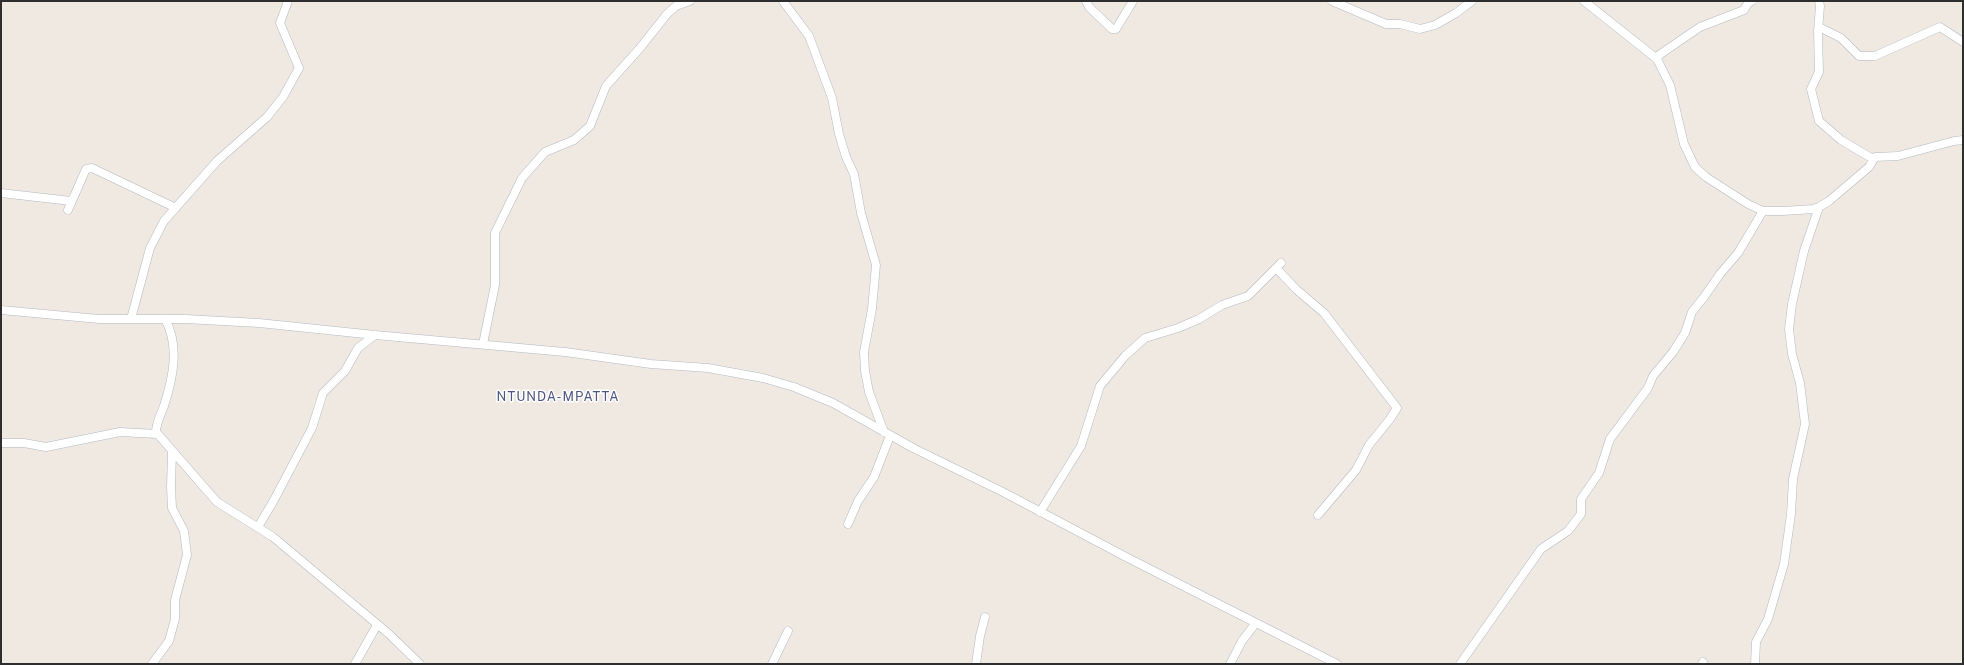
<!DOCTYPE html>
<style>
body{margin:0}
#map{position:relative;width:1964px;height:665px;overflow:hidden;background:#efe9e1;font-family:"Public Sans",sans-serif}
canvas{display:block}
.frame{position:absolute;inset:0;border:2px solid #2e2e2e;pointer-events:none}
</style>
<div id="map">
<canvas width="1964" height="665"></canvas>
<div class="frame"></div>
</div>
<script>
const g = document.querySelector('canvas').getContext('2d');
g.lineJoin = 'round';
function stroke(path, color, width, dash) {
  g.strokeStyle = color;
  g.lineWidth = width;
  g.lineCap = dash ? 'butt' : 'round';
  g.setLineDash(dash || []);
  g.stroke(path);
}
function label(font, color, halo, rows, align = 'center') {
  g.font = font + ' "Public Sans",sans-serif';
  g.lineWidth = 3;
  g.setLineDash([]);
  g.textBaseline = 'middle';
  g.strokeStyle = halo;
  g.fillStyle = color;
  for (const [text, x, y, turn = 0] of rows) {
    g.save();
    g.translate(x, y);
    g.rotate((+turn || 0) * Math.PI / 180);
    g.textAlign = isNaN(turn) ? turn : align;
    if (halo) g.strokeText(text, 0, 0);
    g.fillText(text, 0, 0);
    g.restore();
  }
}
const minor = new Path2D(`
 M783 1 809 36 832 98 839 134 846 157 854 174 861 213 876 265 872 309 864 352 865 371 869 392 884 432
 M1086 1 1089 7 1112 29H1116L1133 1
 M1332 1 1386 24H1400L1420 29 1435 25 1456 13 1472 1
 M1584 1 1657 59 1670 85 1684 144 1695 167 1706 177 1748 204 1763 211H1783L1813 209 1819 207 1829 201 1869 167 1875 157 1898 156 1954 141 1963 140
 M1819 1 1820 6 1818 31 1819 72 1811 89 1819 121 1841 140 1873 159
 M1818 31 1821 28 1841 38 1859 56H1875L1940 27 1963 42
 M1657 59 1659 55 1700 27 1744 10 1748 3 1752 1
 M1 193 71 201
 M68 210 86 169 92 168 176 208
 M1276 268 1297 290 1324 313 1397 408 1390 419 1369 445 1356 470 1318 515
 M1 310 99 319H185L259 323 375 335 565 352 651 364 708 368 763 378 794 387 833 403 913 448 1003 492 1128 558 1337 664
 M131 319 150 248 164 221 217 161 267 117 283 97 299 68 280 23 288 1
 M165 319C180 346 173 378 164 406 161 414 156 423 156 432L217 502 273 537 389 634 420 664
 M483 344 495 285V233L522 178 545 152 574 140 590 126 606 86 640 48 667 14 676 6 690 1
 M1 443H24L46 447 120 432 157 434
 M1040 512 1081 446 1100 386 1125 356 1145 338 1178 328 1199 319 1222 305 1248 296 1281 263
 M848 524 858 501 874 477 890 436
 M258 527 274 500 312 428 323 393 345 371 358 348 375 335
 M152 664 169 641 175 619V600L187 555 184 531 172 508 171 487 172 452
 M355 664 377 625
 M772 664 788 631
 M976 664 980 636 985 617
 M1230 664 1242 641 1255 624
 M1460 664 1541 549 1568 531 1581 514V499L1599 473 1610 439 1648 388 1653 376 1673 352 1685 333 1692 312 1704 297 1720 274 1738 253 1763 211
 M1702 664 1703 662
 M1755 664 1756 642 1768 619 1784 564 1791 514 1793 479 1805 424 1800 383 1792 354 1789 329 1792 304 1804 251 1819 207`);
stroke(minor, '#b4b7c1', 9);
stroke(minor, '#fff', 8);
g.letterSpacing = '1px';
label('13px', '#4d5680', '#fff', [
 ["NTUNDA-MPATTA",558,397]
]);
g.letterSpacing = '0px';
</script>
